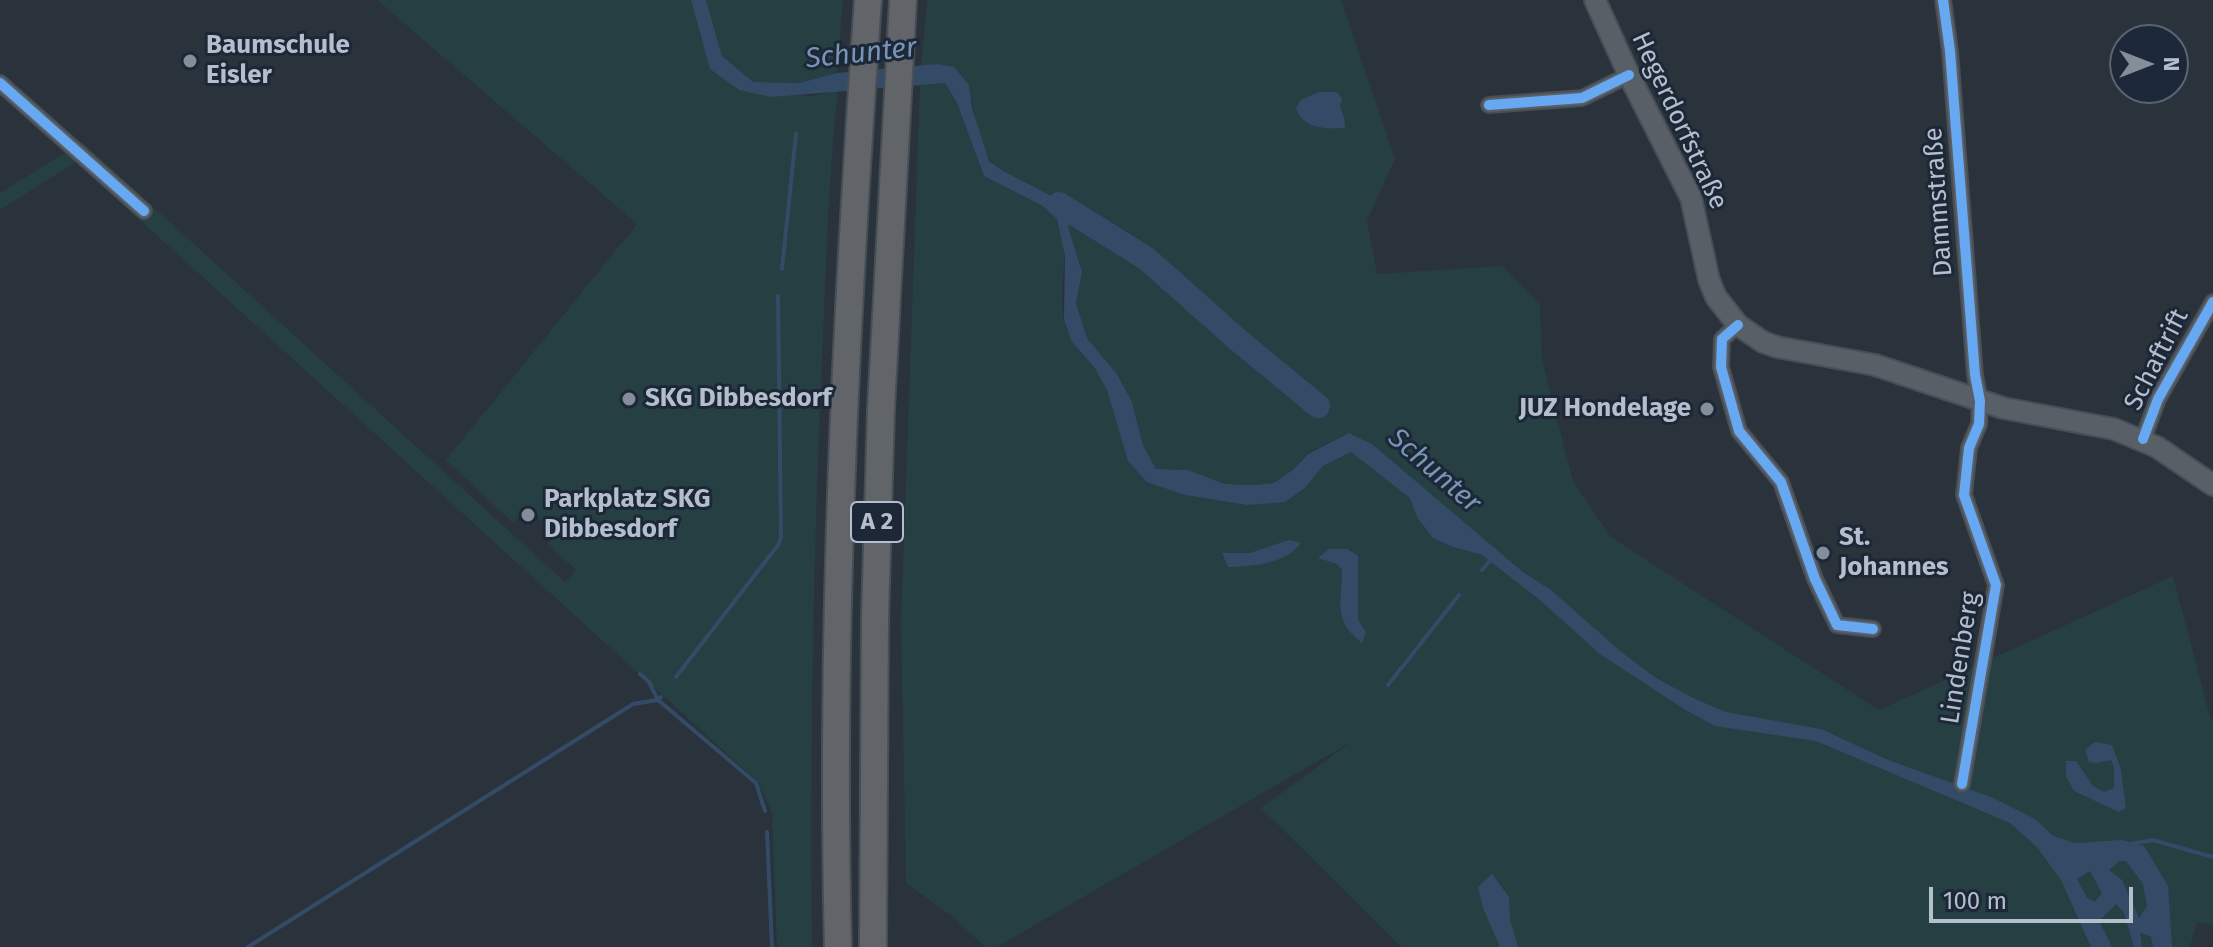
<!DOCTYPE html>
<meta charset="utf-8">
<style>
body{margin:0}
#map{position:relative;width:2213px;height:947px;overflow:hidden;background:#2a323b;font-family:"Fira Sans",sans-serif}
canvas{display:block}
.north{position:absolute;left:2109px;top:24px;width:80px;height:80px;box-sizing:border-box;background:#1c2837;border:2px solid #596473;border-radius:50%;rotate:90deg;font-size:22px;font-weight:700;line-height:32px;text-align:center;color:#b4becc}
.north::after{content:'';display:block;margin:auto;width:28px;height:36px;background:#848d99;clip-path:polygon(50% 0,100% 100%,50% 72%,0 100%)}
.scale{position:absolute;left:1929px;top:887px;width:204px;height:36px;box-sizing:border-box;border:4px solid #b4becc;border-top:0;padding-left:10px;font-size:24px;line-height:28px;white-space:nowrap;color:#b4becc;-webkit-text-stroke:6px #1c2837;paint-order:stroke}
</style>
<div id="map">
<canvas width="2213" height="947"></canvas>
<div class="north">N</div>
<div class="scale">100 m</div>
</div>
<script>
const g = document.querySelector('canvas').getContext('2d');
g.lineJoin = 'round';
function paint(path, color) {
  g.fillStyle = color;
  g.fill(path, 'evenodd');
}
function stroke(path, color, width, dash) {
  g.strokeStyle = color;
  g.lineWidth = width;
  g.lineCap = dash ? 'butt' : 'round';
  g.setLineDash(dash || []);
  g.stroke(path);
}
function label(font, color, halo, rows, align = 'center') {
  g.font = font + ' "Fira Sans",sans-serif';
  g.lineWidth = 6;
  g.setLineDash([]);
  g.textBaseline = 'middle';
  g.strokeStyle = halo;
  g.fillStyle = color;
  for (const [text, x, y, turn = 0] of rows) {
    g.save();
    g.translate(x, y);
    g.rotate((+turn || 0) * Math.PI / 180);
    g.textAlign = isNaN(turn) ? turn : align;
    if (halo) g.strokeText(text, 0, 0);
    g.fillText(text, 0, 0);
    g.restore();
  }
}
paint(new Path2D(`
 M377 0H691L701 38 739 90 812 96 838 90C828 181 826 272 822 363 813 558 810 752 812 947H777L772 813 758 782 76 162 0 210V193L82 142 565 582 576 570 547 544 556 533 527 508 513 523 446 460 637 224Z
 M706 0H843L837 73 799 83 753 82 722 56Z
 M927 0H1341L1395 159 1367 221 1377 274 1503 266 1540 305 1542 359 1573 481 1611 537 1879 710 2173 576 2211 720H2213V925L2197 922 2190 947H1401L1261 808 1351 742 997 947H985L953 917 906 883 901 622 920 84 945 83 957 103 984 176C1003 185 1048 202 1057 220 1073 253 1056 293 1065 324 1073 349 1097 365 1108 390 1117 413 1121 438 1128 461L1185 495 1246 505 1306 487 1323 466 1351 452 1411 498 1417 517 1453 547 1482 555 1541 601 1551 590 1523 572 1372 444 1349 433 1308 453 1294 469 1274 483 1253 485 1225 484 1188 470 1156 469 1143 445 1132 402 1117 374 1087 338 1076 303 1082 272 1069 230 1065 204C1043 190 1011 180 993 163 980 151 972 104 969 85L937 64 921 66Z`), '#263f42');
paint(new Path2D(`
 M691 0H706L722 56 753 82 799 83 837 73 937 64 954 67 969 85 972 108 989 161 1003 171 1065 203 1069 230 1082 272 1076 303 1087 338 1117 374 1132 402 1143 445 1156 469 1188 470 1225 484 1253 485 1274 483 1294 469 1308 454 1349 433 1372 444 1523 572 1551 590 1620 651 1656 678 1695 699 1726 712 1821 729 1888 760 1991 797 2035 819 2053 836 2075 843 2122 840 2144 846 2168 886 2172 947H2153L2151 937 2140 932 2142 947H2134L2124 913 2116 904 2099 921 2112 947H2091L2061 880 2037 847 2010 823 1816 741 1715 726 1684 709 1600 654 1541 601 1482 555 1453 547 1433 538 1417 517 1410 498 1351 452 1323 466 1306 487 1285 502 1247 505 1185 495 1147 482 1128 461 1107 390 1094 367 1072 342 1064 320 1065 256 1057 219 1043 206 984 176 957 103 945 83 771 97 739 90 710 69ZM2119 861H2126L2143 884 2147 906 2139 918 2122 880 2109 870ZM2090 871 2102 893 2095 902 2087 898 2077 879Z
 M1319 92H1337L1342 99 1340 107 1344 117 1345 128C1325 129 1303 129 1296 108L1301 100Z
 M1289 540 1301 543C1287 563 1252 567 1228 567L1222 553H1250Z
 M1329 549H1347L1358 556V620L1366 632 1362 643C1332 620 1342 602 1342 570L1337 564 1318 558Z
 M2095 742 2112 745 2121 770 2126 808 2119 812 2074 791 2066 776V761H2076L2093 786 2104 792 2114 788V767L2111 760 2096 763 2089 762 2085 750Z
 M1492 874 1509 897 1510 920 1518 947H1500L1483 908 1478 887Z`), '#344b67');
stroke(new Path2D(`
 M782 269 796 134
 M1482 570 1491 559
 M640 674 649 682 658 700 756 783 765 811
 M676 677 778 545 781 538 778 296
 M1388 685 1459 595
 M767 832 772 947
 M2130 844 2153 840 2213 857
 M248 947 633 704 658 700 661 697`), '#344b67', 4);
stroke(new Path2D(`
 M1059 204 1147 259 1238 340 1318 406`), '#344b67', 24);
const street = new Path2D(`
 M1943 0 1950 51 1975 375 1980 401 1979 424 1969 448 1964 495 1996 585 1962 784
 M0 83 144 211
 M1489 105 1582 98 1629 75
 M1738 325 1722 339 1721 367 1739 431 1781 482 1815 579 1837 625 1873 629
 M2143 439 2158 399 2213 302`);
const secondary = new Path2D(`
 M1595 0 1629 75 1691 198 1709 280 1716 297 1738 325 1763 342 1777 347 1875 365 2003 408 2114 429 2157 447 2213 485`);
const highway = new Path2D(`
 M838 947C830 631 846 315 868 0
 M873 947 875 617 881 409 903 0`);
stroke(street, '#484e55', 18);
stroke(secondary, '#484e55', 24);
stroke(highway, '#474e56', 30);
stroke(street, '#5b6068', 14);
stroke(secondary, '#595f67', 20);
stroke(highway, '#616468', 26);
stroke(new Path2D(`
 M1943 0 1950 51 1975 375 1980 401 1979 424 1969 448 1964 495 1996 585 1962 784
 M0 83 144 211
 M1489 105 1582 98 1629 75
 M1738 325 1722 339 1721 367 1739 431 1781 482 1815 579 1837 625 1873 629
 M2143 439 2158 399 2213 302`), '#66a8f1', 10);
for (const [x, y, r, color] of [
 [190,61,8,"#848d99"],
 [629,399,8,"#848d99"],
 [1707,409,8,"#848d99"],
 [528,515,8,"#848d99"],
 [1823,553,8,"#848d99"]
]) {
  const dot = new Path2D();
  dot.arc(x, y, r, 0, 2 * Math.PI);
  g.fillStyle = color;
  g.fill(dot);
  stroke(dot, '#1c2837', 3);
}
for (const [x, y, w] of [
 [877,522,52]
]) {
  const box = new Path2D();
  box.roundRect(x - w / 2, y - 20, w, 40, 6);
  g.fillStyle = '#1c2837';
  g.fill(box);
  stroke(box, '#b4becc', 2);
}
label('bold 24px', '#b4becc', null, [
 ["A 2",877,522]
]);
label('bold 26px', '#b4becc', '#1c2837', [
 ["Baumschule",206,46],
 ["Eisler",206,76],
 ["SKG Dibbesdorf",645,399],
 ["JUZ Hondelage",1691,409,"right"],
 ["Parkplatz SKG",544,500],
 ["Dibbesdorf",544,530],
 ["St.",1839,538],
 ["Johannes",1839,568]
], 'left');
label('26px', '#b4becc', '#1c2837', [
 ["Hegerdorfstraße",1679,121,65],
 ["Dammstraße",1939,202,-94],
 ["Schaftrift",2157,360,-63],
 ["Lindenberg",1961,658,-81]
]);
label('italic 28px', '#7995b6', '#1c2837', [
 ["Schunter",861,54,-6],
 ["Schunter",1434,471,41]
]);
</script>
